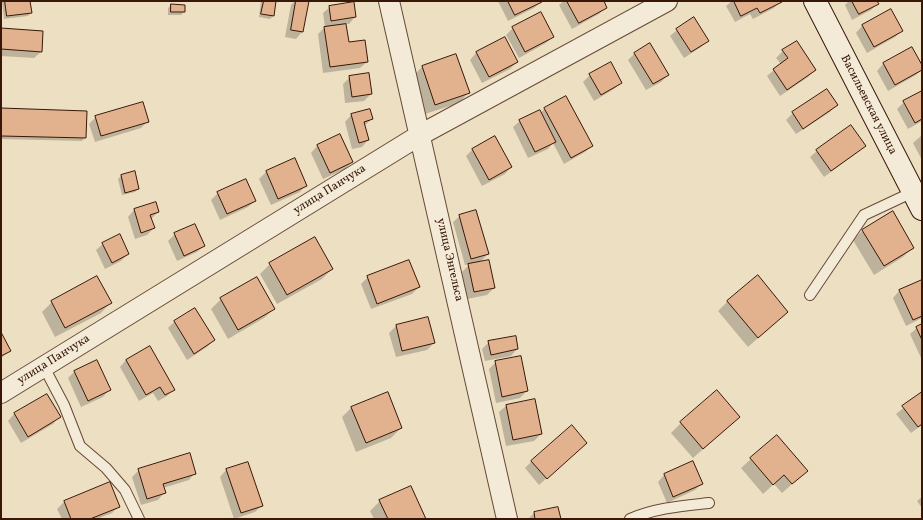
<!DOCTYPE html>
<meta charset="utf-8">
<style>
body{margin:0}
#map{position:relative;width:923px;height:520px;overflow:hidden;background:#eddfc2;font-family:Vollkorn,serif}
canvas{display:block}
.frame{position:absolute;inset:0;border:2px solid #391708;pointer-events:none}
</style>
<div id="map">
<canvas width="923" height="520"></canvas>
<div class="frame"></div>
</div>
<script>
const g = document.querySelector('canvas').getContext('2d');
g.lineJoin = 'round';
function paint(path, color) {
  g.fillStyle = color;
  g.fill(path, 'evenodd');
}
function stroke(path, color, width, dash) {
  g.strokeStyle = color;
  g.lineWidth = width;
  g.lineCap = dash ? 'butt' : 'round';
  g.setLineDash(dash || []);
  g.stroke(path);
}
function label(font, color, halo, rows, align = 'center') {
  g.font = font + ' Vollkorn,serif';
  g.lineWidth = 4;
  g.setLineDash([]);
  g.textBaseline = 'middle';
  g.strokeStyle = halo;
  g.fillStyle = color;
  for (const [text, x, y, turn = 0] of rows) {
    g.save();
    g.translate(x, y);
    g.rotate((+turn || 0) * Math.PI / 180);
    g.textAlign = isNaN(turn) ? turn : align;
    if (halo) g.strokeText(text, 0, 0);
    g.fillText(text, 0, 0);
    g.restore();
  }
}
paint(new Path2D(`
 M2 1H29L31 13 28 16 4 19Z
 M261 1H275L273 16 270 19 259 17Z
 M295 1H308L302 32 296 39 285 37 291 5Z
 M498 1H541V2L534 8 508 21Z
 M564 1H603L606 7 599 14 572 29 559 5Z
 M732 1H780V2L774 8 753 19 750 14 735 22 726 6Z
 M849 1H876L878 3 871 10 852 20 845 5Z
 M171 5 184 12 181 15H168V8Z
 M330 7 355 17 349 24H345L348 43 367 62 360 68 323 73 318 34 325 27 323 13Z
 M891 10 902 30 895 37 867 53 856 33 862 26Z
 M513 28 553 37 546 43 519 58 506 35Z
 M1 29 41 52 34 58 1 56Z
 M677 30 708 40 701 47 684 58 670 36Z
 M504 38 517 62 510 69 482 83 470 60 476 53Z
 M912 48 922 67V69L916 75 888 91 877 71 883 64Z
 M783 51 815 70 808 77 780 96 767 76 781 64 776 58Z
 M635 53 668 75 661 82 646 90 628 60Z
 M456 56 468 93 459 103 425 114 412 77 422 67Z
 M590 75 621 83 614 89 594 101 583 82Z
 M350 77 371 94 364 101 345 103 343 84Z
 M827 90 836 105 830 112 796 134 786 120 793 113Z
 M922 92V121L908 129 897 109 904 102Z
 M565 98 592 146 585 152 564 164 553 143 548 149 528 158 513 127 520 121 541 113 544 109Z
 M1 109 85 137 82 141 1 139Z
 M369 110 372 119 364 126 368 140 362 147 352 149 345 122 351 115Z
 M96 117 148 121 141 128 95 142 89 124Z
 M922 135V160L913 143Z
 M317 146 352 162 345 169 323 179 311 153Z
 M865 146 858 152 824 177 810 157 817 151Z
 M473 149 511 167 505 174 482 186 466 156Z
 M294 159 306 185 300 192 271 205 259 179 266 172Z
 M134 173 138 189 135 192 122 195 118 179 121 176Z
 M218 193 255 201 248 207 220 220 211 200Z
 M155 203 158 212 151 219 154 228 147 235 135 239 128 217 134 210Z
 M460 216 488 254 479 263 494 288 487 295 467 299 462 272 470 264 465 265 453 222Z
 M863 230 913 247 903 257 874 275 853 240Z
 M175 234 204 246 197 252 177 261 168 241Z
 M103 244 128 254 121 261 105 269 96 250Z
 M270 264 332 269 322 279 277 304 260 274Z
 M368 277 419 287 412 294 371 309 361 284Z
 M257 279 274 309 264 318 228 339 211 309 221 299Z
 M922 281V318L906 326 893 298 899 291Z
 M728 301 787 312 748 347 718 311Z
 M52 302 110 303 101 313 55 337 42 312Z
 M195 309 214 340 207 347 187 360 168 328 174 322Z
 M428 318 434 343 427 350 396 357 389 333 396 326Z
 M922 325V360L910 334 917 328Z
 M1 336 10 351 1 358Z
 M489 342 517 349 511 356 485 361 482 349Z
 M126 360 174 389 167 396 158 401 153 393 139 401 120 367Z
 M496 362 527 391 520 398 496 403 489 369Z
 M74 372 109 390 103 397 81 407 68 378Z
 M922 393V425L911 433 896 414Z
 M46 395 59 417 53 424 21 443 8 421 14 414Z
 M535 400 541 434 534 441 506 446 499 412 506 406Z
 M352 407 401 428 391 438 356 452 342 417Z
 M739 417 693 458 671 433 681 423Z
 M579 449 539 485 525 468 532 461Z
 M751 459 807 471 782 493 774 484 763 494 741 468Z
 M247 463 262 505 255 512 234 519 220 477 226 470Z
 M692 463 701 484 695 490 667 503 658 482 664 475Z
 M139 470 195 473 189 480 163 488 164 493 158 500 141 505 132 477Z
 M109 483 119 506 112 513 97 519H62L57 509 64 502Z
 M922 497V508L917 501Z
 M380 501 425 519H374L370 511Z
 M558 508 560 519H528L534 513Z`), '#0003');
const building = new Path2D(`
 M5 1H30L32 13 7 16Z
 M264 1H276L274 16 261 14Z
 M296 1H309L303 32 291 30Z
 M508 1H542V2L515 15Z
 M567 1H604L607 8 579 23Z
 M734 1H781L782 2 760 13 757 8 741 16Z
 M852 1H877L879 4 859 14Z
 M354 2 356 17 331 21 329 6Z
 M171 4 185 5V12H171Z
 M891 9 903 31 874 47 862 25Z
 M541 12 554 37 525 52 512 27Z
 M694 17 709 41 691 52 676 29Z
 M346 24 349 42 365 40 368 62 330 67 324 27Z
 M1 28 43 31 42 52 1 49Z
 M505 37 518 62 489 77 476 52Z
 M797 41 816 70 787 90 773 69 788 58 782 50Z
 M650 43 669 75 653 84 634 53Z
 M912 47 922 65V70L895 85 883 63Z
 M456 54 470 93 435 105 422 66Z
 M611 62 622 83 601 95 589 74Z
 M369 73 372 94 352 97 349 76Z
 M827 89 838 105 803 129 792 112Z
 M922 91V119L915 123 903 101Z
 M566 96 593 146 571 158 544 108Z
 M143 102 149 122 101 136 95 116Z
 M1 108 87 111 86 138 1 136Z
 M370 109 373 119 364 122 369 140 359 143 351 114Z
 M540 110 556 142 535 152 519 120Z
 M851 125 866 146 831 171 816 150Z
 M340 134 353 162 330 173 317 145Z
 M495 136 512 167 489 180 472 149Z
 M295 158 307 186 278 199 266 171Z
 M135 171 139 189 125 193 121 175Z
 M246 179 256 201 227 214 217 192Z
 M156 202 159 212 150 215 155 228 141 233 134 209Z
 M476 210 489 254 471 259 459 215Z
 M893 211 914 248 884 266 862 230Z
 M195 224 205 246 184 256 174 233Z
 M120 234 129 254 112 263 102 243Z
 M315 237 333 269 287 295 269 263Z
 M409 260 420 287 377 304 367 276Z
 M489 260 495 288 474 292 468 264Z
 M758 275 788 312 758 338 727 301Z
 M97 276 112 303 65 328 51 301Z
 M257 277 275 309 238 330 220 298Z
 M922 280V316L913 320 899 290Z
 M195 308 215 340 194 354 174 321Z
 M428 317 435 343 402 351 396 325Z
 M922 324V340L916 327Z
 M2 334 11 351 1 356V335Z
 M516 336 518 349 491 355 488 341Z
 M150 346 175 390 165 395 160 387 146 395 126 360Z
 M521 356 528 391 502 397 495 361Z
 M97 360 111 390 88 401 74 371Z
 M717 390 740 417 703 449 680 422Z
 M388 392 402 428 366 443 351 407Z
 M922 392V424L918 427 902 406Z
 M47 394 61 417 28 437 14 413Z
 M535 399 542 434 513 440 506 405Z
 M572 425 587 443 547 479 531 461Z
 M777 435 808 471 792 484 784 475 773 485 750 458Z
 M190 453 196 474 163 484 166 493 147 499 138 469Z
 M693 461 703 484 673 497 664 474Z
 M248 462 263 506 241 513 226 469Z
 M110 482 120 507 90 519H71L64 501Z
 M411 486 426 519H388L379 500Z
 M558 507 561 519H535L534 512Z`);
paint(building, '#e2b28e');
stroke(building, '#391708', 1);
const service = new Path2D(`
 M810 295 864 215 913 192
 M44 367 64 405 80 446 106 468 125 490 139 519
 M630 519C655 508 682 506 709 503`);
const minor = new Path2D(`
 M389 1 507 519
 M1 393 420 135 667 1`);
const secondary = new Path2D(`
 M815 1 922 209`);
stroke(service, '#664936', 12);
stroke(minor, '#664936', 22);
stroke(secondary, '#391708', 24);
stroke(service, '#f3ead7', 10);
stroke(minor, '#f3ead7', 20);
stroke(secondary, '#f3ead7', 22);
label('12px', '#391708', '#f3ead7', [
 ["Васильевская улица",868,105,63],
 ["улица Панчука",330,190,-32],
 ["улица Энгельса",449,260,77],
 ["улица Панчука",54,360,-32]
]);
</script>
